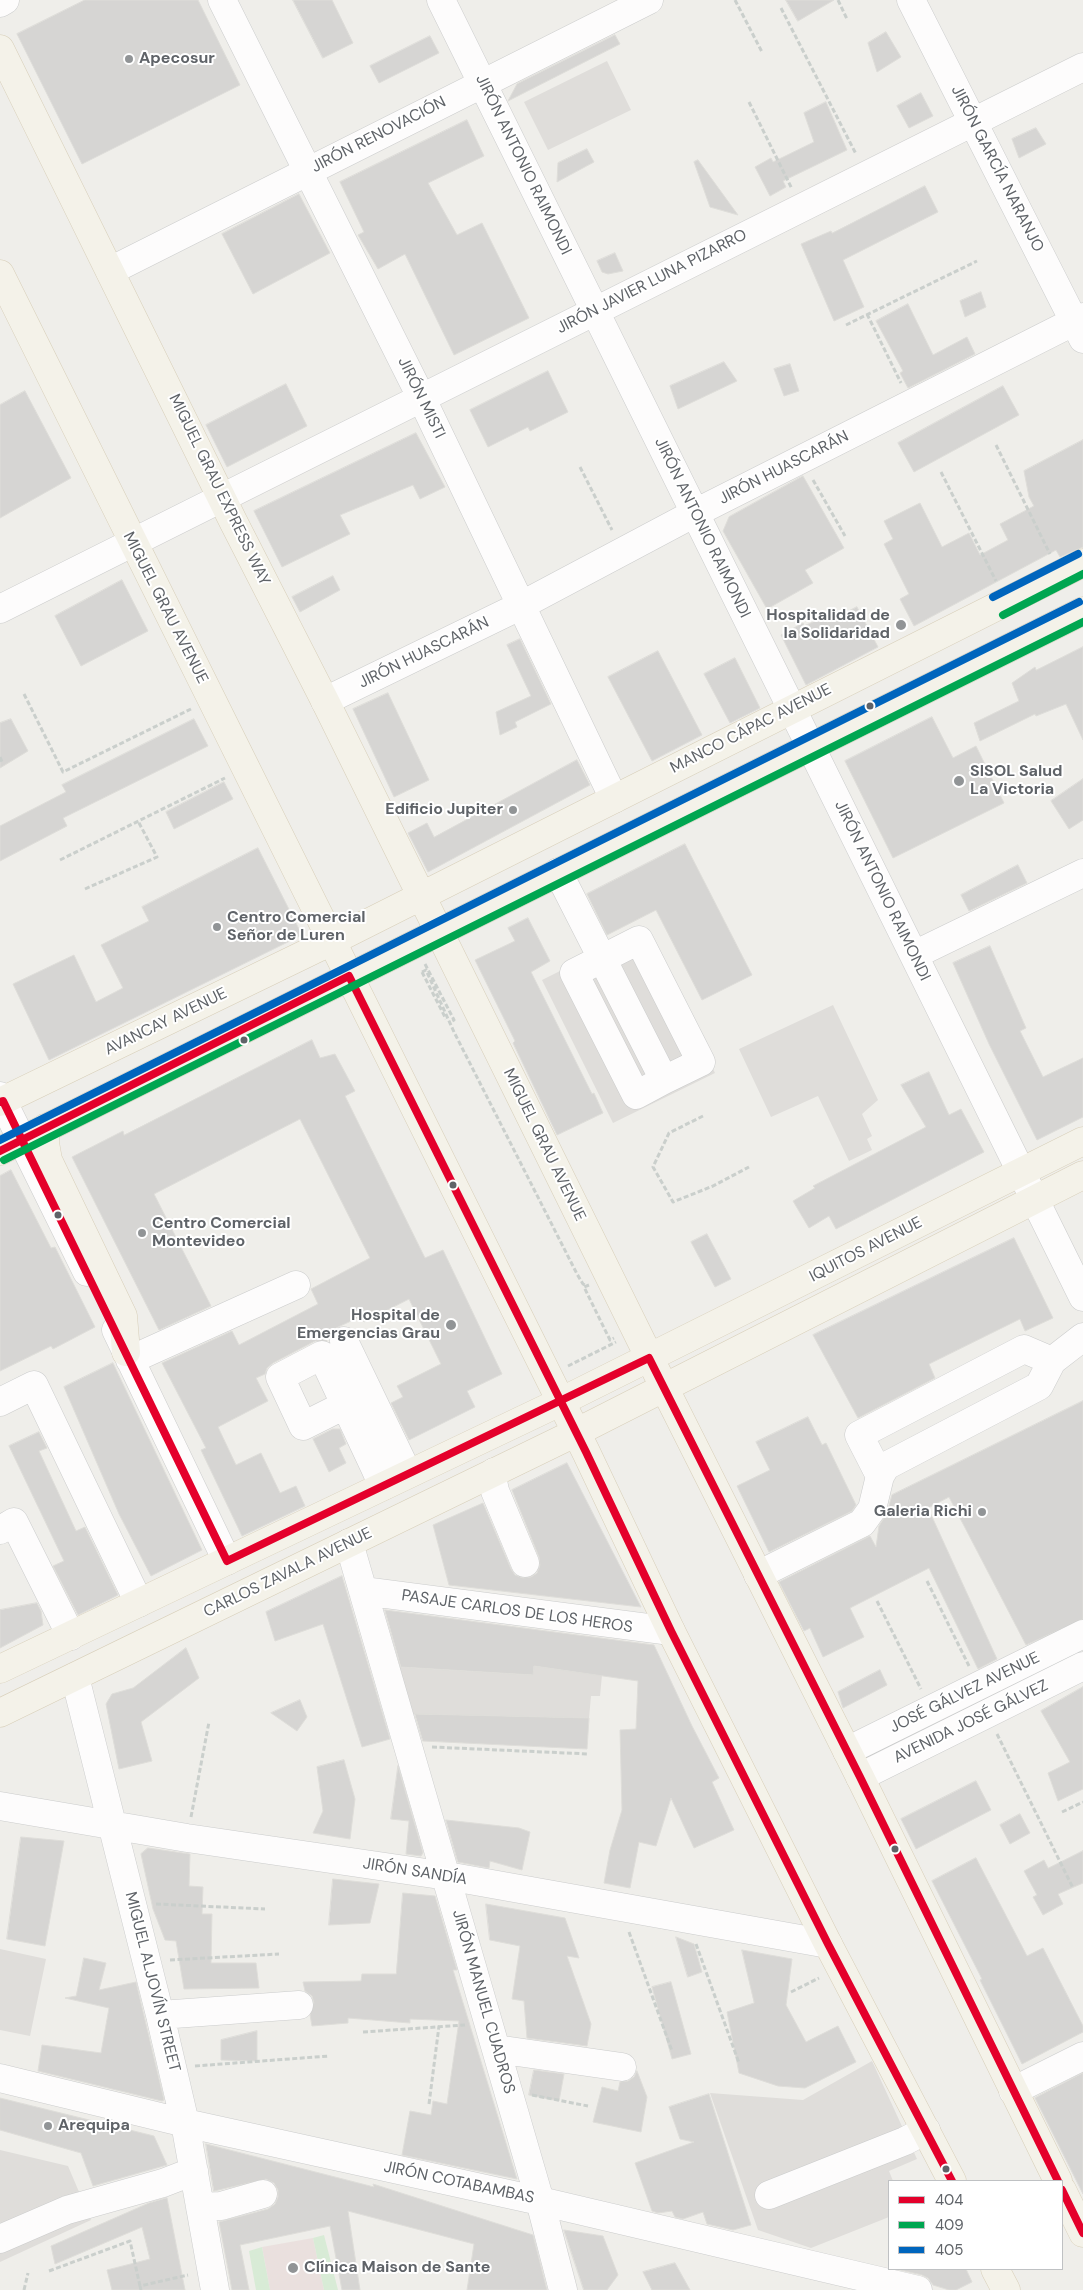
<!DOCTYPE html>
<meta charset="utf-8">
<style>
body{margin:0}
#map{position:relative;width:1083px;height:2290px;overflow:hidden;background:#efeeea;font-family:"DM Sans",sans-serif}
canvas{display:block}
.legend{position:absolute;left:888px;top:2180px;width:175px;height:90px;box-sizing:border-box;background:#fff;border:1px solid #bfc1c3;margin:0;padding:6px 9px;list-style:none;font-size:15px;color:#5f6368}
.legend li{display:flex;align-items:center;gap:10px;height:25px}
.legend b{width:25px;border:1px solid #bfc1c3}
</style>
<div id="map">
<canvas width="1083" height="2290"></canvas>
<ul class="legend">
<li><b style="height:6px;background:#e4002b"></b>404</li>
<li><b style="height:6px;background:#00a651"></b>409</li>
<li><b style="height:6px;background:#0065bd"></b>405</li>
</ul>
</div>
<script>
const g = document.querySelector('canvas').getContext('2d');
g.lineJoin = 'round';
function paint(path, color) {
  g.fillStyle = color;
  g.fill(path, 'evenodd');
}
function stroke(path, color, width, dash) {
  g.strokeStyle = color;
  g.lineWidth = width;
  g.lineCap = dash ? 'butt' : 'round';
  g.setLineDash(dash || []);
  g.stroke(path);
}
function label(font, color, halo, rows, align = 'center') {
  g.font = font + ' "DM Sans",sans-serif';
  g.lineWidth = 4;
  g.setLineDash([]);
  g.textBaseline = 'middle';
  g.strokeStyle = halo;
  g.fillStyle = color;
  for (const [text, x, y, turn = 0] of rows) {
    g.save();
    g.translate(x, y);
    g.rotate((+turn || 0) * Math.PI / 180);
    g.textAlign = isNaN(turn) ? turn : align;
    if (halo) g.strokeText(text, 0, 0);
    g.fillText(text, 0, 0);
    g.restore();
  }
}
paint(new Path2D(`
 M607 61 631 110 548 150 524 102Z
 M644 929 715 1073 613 1123 542 980Z
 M833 1005 878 1100 862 1114 872 1136 867 1139 872 1150 849 1161 818 1096 771 1117 739 1049Z
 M534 1666 602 1675 600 1696H591L589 1718 413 1714 399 1667 532 1675Z
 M0 1949 46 1959 30 2036 0 2030Z
 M872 2061 917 2159 889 2171 893 2181H889V2217L811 2248 758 2230 710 2093 803 2100Z
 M0 2150 68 2166 91 2220 0 2262Z`), '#dfddda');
paint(new Path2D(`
 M313 2238 324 2290H270L262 2247Z`), '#eae0de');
paint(new Path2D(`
 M324 2235 338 2290H324L313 2238Z
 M262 2247 270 2290H256L249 2251Z`), '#d8ebd6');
const building = new Path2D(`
 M85 0H198L240 85 82 164 17 34Z
 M293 0H332L353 43 323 58Z
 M786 0H834L798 21Z
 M886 32 901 57 877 72 868 43Z
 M615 35 620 44 508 101 517 84Z
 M430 36 439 53 379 83 370 66Z
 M921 93 933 116 909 128 897 106Z
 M826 102 847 150 783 181 786 187 770 196 755 167 771 158 773 162 814 142 804 113Z
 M467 120 484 156 428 183 457 235 482 223 529 318 454 355 405 254 378 269 358 235 364 232 340 182Z
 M1036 128 1046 144 1019 158 1012 139Z
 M587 149 594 162 557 182 558 163Z
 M698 160 738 215 710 207 694 162Z
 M925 186 938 212 843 260 864 307 834 321 801 244 831 231 832 233Z
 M299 194 330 253 253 294 222 234Z
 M615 253 623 271 608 274 602 272 597 261Z
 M981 292 986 307 965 317 960 301Z
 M908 304 933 355 967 337 975 354 908 388 900 373 903 371 876 321Z
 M724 362 737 381 678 409 670 386Z
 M790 364 799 391 784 396 774 369Z
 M548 371 568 412 530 431 528 427 488 447 470 410Z
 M286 384 307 426 227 467 206 425Z
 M1003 386 1019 415 914 472 898 443Z
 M25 391 71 478 0 518V405Z
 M416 433 445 487 420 499 413 485 340 515 350 534 282 567 254 511Z
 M1083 440V547L1060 557 1056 550 914 626 900 599 909 594 884 544 893 539 884 521 920 503 942 547 969 533 980 555 1008 540 1000 524 1034 506 1029 497 1024 471Z
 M803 476 844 548 805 570 813 583 767 609 723 531 729 517Z
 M333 576 340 590 300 612 292 597Z
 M122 580 148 631 81 666 55 616Z
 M857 607 878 647 806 685 781 635 803 623 804 626 824 617 827 622Z
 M520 639 551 704 515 722 517 727 500 735 496 712 531 696 507 645Z
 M1083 647V740L1066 704 1036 716 1035 714 980 741 974 723 1019 701 1012 683 1035 667 1036 670Z
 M658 651 702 735 652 761 608 677Z
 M735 658 760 708 730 723 704 674Z
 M388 693 429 780 394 797 353 709Z
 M932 717 953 758 976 746 1004 803 893 858 845 761Z
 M11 719 28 751 0 768V723Z
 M194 719 208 746 63 818 67 826 0 861V826L66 792 62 785Z
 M577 760 590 785 428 872 408 833 427 823 434 837Z
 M1083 779V820L1069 829 1051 801Z
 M224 782 233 799 174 829 166 812Z
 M685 844 752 975 702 1000 656 910 607 935 587 894Z
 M258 848 302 935 49 1060 13 984 74 955 96 1002 123 988 101 945 149 921 142 907Z
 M1018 865 1027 883 969 911 961 895Z
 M528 918 550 961 531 972 592 1094 594 1093 603 1113 557 1135 513 1043 515 1041 475 960 515 941 508 928Z
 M990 946 1026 1028 1020 1031 1043 1077 1083 1058V1117L1037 1140 989 1044 953 963Z
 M312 1040 320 1058 335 1054 355 1091 345 1096 425 1258 443 1250 502 1374 467 1391 475 1407 409 1440 391 1403 403 1397 397 1386 441 1364 409 1299 364 1322 362 1316 338 1327 324 1335 327 1341H315L273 1363 267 1368 265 1374 256 1378 268 1401 218 1427 236 1465 261 1453 280 1493 296 1486 305 1506 242 1536 201 1450 206 1448 162 1363 232 1331 239 1345 318 1304 311 1289 370 1258 300 1119 154 1194 211 1306 159 1330 72 1157 123 1131 124 1135Z
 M929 1072 949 1115 961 1109 984 1152 836 1229 829 1216 809 1228 793 1201 815 1188 813 1186 926 1127 901 1085Z
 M11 1170 51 1248 55 1247 95 1327 53 1349 51 1346 0 1371V1176Z
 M707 1234 731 1279 715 1287 691 1242Z
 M1014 1238 1053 1318 1025 1331 1020 1319 929 1364 935 1378 858 1418 813 1335Z
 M113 1363 202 1550 151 1576 119 1514 64 1387Z
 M1083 1401V1619L1026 1645 949 1497 928 1508 997 1659 978 1669 929 1568 850 1608 864 1637 823 1657 810 1628 804 1631 779 1582 870 1536 876 1547 879 1526 887 1513 892 1495Z
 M808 1417 822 1445 826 1443 856 1505 852 1511 769 1552 737 1486 770 1470 756 1442Z
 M333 1429H340L346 1444 339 1448 346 1463 329 1472 313 1439Z
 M39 1432 47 1448 39 1451 76 1531 85 1527 118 1595 78 1615 53 1566 64 1561 9 1446Z
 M567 1463 641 1607 449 1585 433 1525 483 1503 511 1569 515 1575 523 1578 531 1577 537 1573 540 1565 539 1557 512 1490Z
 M342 1576 390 1739 362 1747 323 1624 275 1641 266 1612Z
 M37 1603 41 1611 43 1625 0 1648V1610Z
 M385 1610 654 1645 692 1726 719 1778 712 1782 734 1830 694 1848 671 1798 656 1846 639 1842 630 1888 604 1883 610 1850 622 1810 620 1730 636 1729 638 1681 534 1666 533 1675 401 1667Z
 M186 1648 199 1678 141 1722 152 1761 119 1769 106 1704 112 1694 133 1688Z
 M880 1670 887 1685 843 1708 838 1692Z
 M1083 1687V1789L1058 1801 1048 1773 1070 1762 1041 1711Z
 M300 1700 307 1717 297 1731 271 1713Z
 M415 1714 589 1718 587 1749 423 1741Z
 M344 1760 355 1799 350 1839 313 1833 323 1811 317 1767Z
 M398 1766 423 1853 421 1856 406 1854 409 1821 391 1819Z
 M976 1781 991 1810 916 1849 901 1819Z
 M1020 1814 1030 1833 1010 1844 1000 1825Z
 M446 1820 519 1828 530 1832 522 1870 490 1861 489 1868 458 1862Z
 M21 1837 64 1841 45 1946 7 1939Z
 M148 1848 190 1854 189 1886 203 1887 202 1914H212L211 1963H256L259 1988 184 1989 176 1941 165 1940 153 1909 141 1854Z
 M1083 1851V1883L1058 1894 1063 1904 1043 1915 1033 1897 1037 1895 1024 1871 1044 1860 1048 1868Z
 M976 1858 1027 1956 1043 1948 1083 2026V2032L1022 2064 980 1980 982 1979 932 1881Z
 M333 1879 379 1884 370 1923 329 1925Z
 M403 1893 435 1896 457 1970H453L517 2179 402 2155 410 2111 431 2115 433 2101 447 2104 459 2021 410 2019V2023L348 2018V2023L312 2026 310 2015 314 2003 312 1996 305 1991 303 1982 361 1981 362 1974H396Z
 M486 1904 565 1918 579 1958 567 1956 591 2024 587 2046 527 2038 524 2001 512 1999 520 1946 490 1940Z
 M676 1937 694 1944 702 1972 688 1977Z
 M742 1950 792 1959 786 2005 806 2042 838 2026 856 2062 805 2088 778 2086 739 2073 727 2012 754 2003Z
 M84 1958 106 1963 99 1990 136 1982 164 2100 162 2101 38 2071 42 2045 101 2053 109 2008 65 1998 76 1996Z
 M671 1982 691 2054 672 2059 652 1987Z
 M257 2031V2061L221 2060V2040Z
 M534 2070 564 2074 559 2101 529 2095Z
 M637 2071 647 2097 641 2132 593 2122 602 2087 618 2091 620 2082 628 2081 634 2077Z
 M1083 2073V2194L1035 2098Z
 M709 2094 751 2225 733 2230 707 2224 703 2212 683 2219 675 2217 672 2211 658 2213 652 2211 635 2163 694 2142 680 2139 669 2107Z
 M0 2098 154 2136 167 2165 93 2186 81 2153 0 2130Z
 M206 2144 374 2187 373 2184 533 2235 547 2290H467L474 2244 348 2211 360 2290H342L330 2226 240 2245 249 2290H232L219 2222 268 2209 275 2204 278 2197V2190L274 2183 266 2179 214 2191Z
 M167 2198 185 2290H112L107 2270 150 2259 142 2227 55 2264 51 2246 149 2203Z
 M564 2230 603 2236 618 2275 607 2290H584Z
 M675 2263 690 2290H652L643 2272Z
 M896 2269H966L972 2282 956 2290H949L933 2285 928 2278 922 2275Z`);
paint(building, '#d6d5d3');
stroke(building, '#deddd9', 1);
const minor = new Path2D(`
 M222 0 422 399 614 799
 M441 0 1083 1297
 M911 0 1083 339
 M0 3 5 0
 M110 271 649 0
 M0 609 1083 67
 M325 701 520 606 695 513 1083 317
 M558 872C593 942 629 1011 664 1080L636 1095 574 973 639 940 701 1062 664 1080
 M914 955 1083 873
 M0 1096 87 1272
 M116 1330 227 1561
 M344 1341 408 1474
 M130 1360 296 1285
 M0 1402 34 1385 139 1603
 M345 1405 303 1426 280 1377 322 1355 375 1468 383 1486
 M494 1472 493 1481 495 1491 525 1563
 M880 1476 859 1435 1024 1349 1052 1361
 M0 1530 14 1522 71 1636
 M349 1543 540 2201 563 2290
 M758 1575 862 1523 872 1509 880 1476 886 1466 1039 1386 1052 1361 1083 1337
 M363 1591 671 1631
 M75 1677 160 2015 185 2123 215 2290
 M847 1751 1083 1634
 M860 1777 1083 1666
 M0 1806 187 1838 447 1876 828 1944
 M160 2015 299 2005
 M496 2049 622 2067
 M0 2078 185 2123 540 2201 918 2290
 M1013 2091 1083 2056
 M769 2195 905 2141 926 2130
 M200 2207 221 2206 263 2194
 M0 2239 67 2210 163 2183 194 2171`);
const major = new Path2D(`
 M0 49 233 521 325 701 664 1387 860 1777 1058 2181
 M0 274 586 1452 671 1631 828 1944 952 2181
 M0 1102 332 941 1083 563
 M45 1128V1143L48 1160 123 1316 126 1352
 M0 1151 1083 611
 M0 1669 560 1402 1083 1141
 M0 1713 575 1433 1083 1175
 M1062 2190 1083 2233
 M995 2269 1006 2290`);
stroke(minor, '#cbcccc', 29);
stroke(major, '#d7ceb8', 29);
stroke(new Path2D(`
 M735 0 762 52
 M838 0 847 19
 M781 8 856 154
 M749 102 792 189
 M867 314 901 383
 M846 325 977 261
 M996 445 1050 554
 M580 467 612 530
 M941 472 996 581
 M813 480 845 536
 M24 694 63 772 191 709
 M0 757 2 762
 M60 860 225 778
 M85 889 157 857 138 821
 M425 964 454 1020 449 1023
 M422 972 426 970 454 1032 577 1274 583 1284 587 1286
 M422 972 446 1019
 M703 1116 669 1133 653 1167 673 1202 713 1186 749 1167
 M589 1285 584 1287 610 1340 614 1338
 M568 1366 616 1342
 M927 1581 969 1666
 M877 1601 921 1689
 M997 1734 1073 1888
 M432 1747 589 1754
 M1062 1812 1083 1802
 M191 1817 209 1722
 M156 1904 265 1909
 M629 1932 672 2051
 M696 1944 739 2063
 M170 1960 279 1954
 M791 1992 819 1978
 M363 2032 465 2025
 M195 2066 329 2056
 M532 2095 588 2106
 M429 2104 439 2026
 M49 2271 130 2241 140 2286
 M24 2290 28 2273
 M141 2290 140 2286 188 2275`), '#cacfcc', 3, [5, 2.5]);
stroke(minor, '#fdfcfc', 28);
stroke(major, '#f4f2e9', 28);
stroke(new Path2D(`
 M0 1102 3 1101 227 1561 649 1358 860 1777 1058 2181
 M0 1151 349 976 586 1452 671 1631 828 1944 952 2181
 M1062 2190 1083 2233`), '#e4002b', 8);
stroke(new Path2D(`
 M1003 615 1083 574
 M4 1160 1083 622`), '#00a651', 8);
stroke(new Path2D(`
 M993 597 1078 554
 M0 1140 1079 602`), '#0065bd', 8);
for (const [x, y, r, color] of [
 [129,59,5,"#919496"],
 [901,625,6,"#919496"],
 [870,706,4.5,"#5f6368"],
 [959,781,6,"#919496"],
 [513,810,5,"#919496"],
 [217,927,5,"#919496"],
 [244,1040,4.5,"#5f6368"],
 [453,1185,4.5,"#5f6368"],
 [58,1215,4.5,"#5f6368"],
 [142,1233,5,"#919496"],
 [451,1325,6,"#919496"],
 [982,1512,5,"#919496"],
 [895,1849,4.5,"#5f6368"],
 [48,2126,5,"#919496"],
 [946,2169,4.5,"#5f6368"],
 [293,2268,6,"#919496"]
]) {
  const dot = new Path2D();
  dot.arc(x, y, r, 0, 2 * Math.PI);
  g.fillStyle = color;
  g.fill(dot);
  stroke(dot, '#fff', 2);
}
label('bold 16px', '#5f6368', '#fff', [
 ["Apecosur",139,59],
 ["Hospitalidad de",890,616,"right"],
 ["la Solidaridad",890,634,"right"],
 ["SISOL Salud",970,772],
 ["La Victoria",970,790],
 ["Edificio Jupiter",503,810,"right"],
 ["Centro Comercial",227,918],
 ["Señor de Luren",227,936],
 ["Centro Comercial",152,1224],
 ["Montevideo",152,1242],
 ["Hospital de",440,1316,"right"],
 ["Emergencias Grau",440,1334,"right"],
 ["Galeria Richi",972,1512,"right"],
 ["Arequipa",58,2126],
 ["Clínica Maison de Sante",304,2268]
], 'left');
label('16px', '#5f6368', '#fff', [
 ["JIRÓN RENOVACIÓN",379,135,-27],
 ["JIRÓN ANTONIO RAIMONDI",523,165,64],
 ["JIRÓN GARCÍA NARANJO",997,169,63],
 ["JIRÓN JAVIER LUNA PIZARRO",652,282,-27],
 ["JIRÓN MISTI",421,398,64],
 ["JIRÓN HUASCARÁN",784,468,-27],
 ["MIGUEL GRAU EXPRESS WAY",219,490,64],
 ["JIRÓN ANTONIO RAIMONDI",702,528,64],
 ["MIGUEL GRAU AVENUE",165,608,63],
 ["JIRÓN HUASCARÁN",424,653,-26],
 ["MANCO CÁPAC AVENUE",751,729,-27],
 ["JIRÓN ANTONIO RAIMONDI",882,891,64],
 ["AVANCAY AVENUE",166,1022,-26],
 ["MIGUEL GRAU AVENUE",544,1145,64],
 ["IQUITOS AVENUE",866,1250,-27],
 ["CARLOS ZAVALA AVENUE",288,1573,-26],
 ["PASAJE CARLOS DE LOS HEROS",517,1612,8],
 ["JOSÉ GÁLVEZ AVENUE",965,1693,-26],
 ["AVENIDA JOSÉ GÁLVEZ",971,1722,-26],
 ["JIRÓN SANDÍA",415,1872,9],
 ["MIGUEL ALJOVÍN STREET",152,1982,76],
 ["JIRÓN MANUEL CUADROS",483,2002,74],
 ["JIRÓN COTABAMBAS",459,2183,12]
]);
</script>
